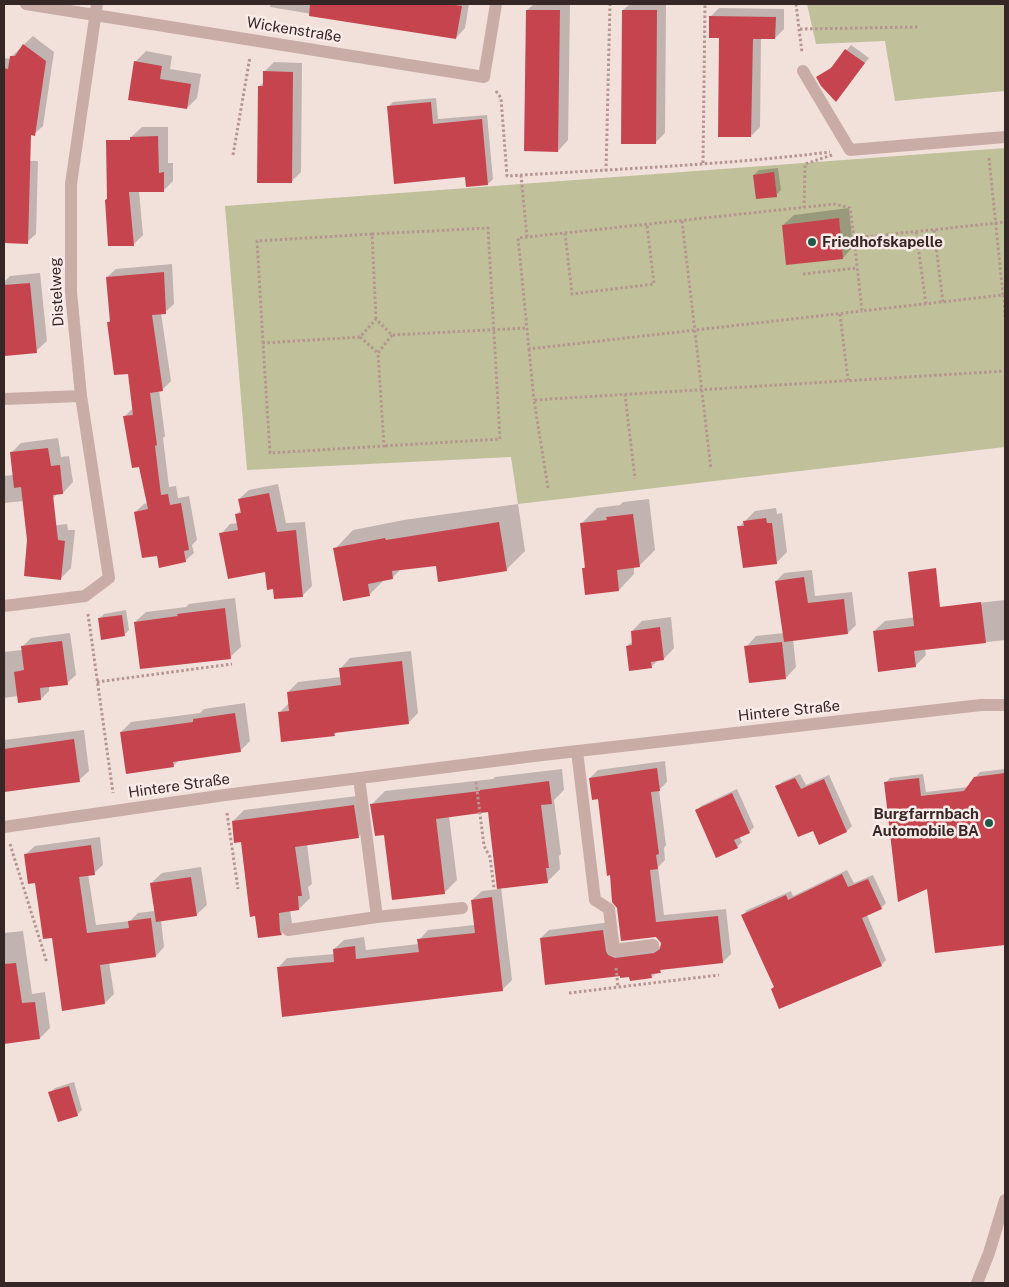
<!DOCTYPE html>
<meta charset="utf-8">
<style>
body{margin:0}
#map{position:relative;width:1009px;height:1287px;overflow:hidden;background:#f2e0db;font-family:"Public Sans",sans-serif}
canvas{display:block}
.frame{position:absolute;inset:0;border:5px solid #362727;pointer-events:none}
</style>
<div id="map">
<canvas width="1009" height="1287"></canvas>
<div class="frame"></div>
</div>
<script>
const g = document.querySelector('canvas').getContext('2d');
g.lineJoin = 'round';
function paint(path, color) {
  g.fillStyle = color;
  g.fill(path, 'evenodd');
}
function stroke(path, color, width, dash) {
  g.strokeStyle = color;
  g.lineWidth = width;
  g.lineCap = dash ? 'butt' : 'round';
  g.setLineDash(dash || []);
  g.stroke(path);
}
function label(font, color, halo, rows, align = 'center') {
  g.font = font + ' "Public Sans",sans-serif';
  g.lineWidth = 5;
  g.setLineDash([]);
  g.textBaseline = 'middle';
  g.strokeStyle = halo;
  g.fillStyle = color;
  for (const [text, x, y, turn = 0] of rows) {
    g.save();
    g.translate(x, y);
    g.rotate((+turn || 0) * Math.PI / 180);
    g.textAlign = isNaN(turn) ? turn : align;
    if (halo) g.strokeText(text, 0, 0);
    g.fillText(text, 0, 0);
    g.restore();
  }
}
paint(new Path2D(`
 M807 4H1005V91L895 101 885 41 816 44Z
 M1005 148V447L518 504 511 457 247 470 225 206Z`), '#c0c19b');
paint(new Path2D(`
 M262 4H469L465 28 456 38 270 7V5Z
 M534 4H570L568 140 558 151 527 10Z
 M630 4H666L665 133 655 143 623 10Z
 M719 8 784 9V29L775 38H761L760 127 751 136 720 37 710 17Z
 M33 36 54 52 43 126 34 134 4 130V58L11 59 12 56Z
 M851 45 869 58 836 100 818 78 834 65Z
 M146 51 172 56 170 69 201 74 197 98 187 108 135 62Z
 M274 62 302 63 301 172 291 182 260 86 264 82V72Z
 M436 98 438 119 487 115 493 179 488 184 467 186 466 176 388 107 393 102Z
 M142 127H168V163H173V181L163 191H139L143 235 133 245 106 200 108 198 131 137Z
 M4 160 38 161 36 234 27 242H4Z
 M778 168 781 190 776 195 754 175 759 170Z
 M849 208 853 247 843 258 783 225 794 215Z
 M172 264 174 304 165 312 161 313 171 381 162 390H159L165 436 163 438 169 487 176 486 178 498 189 496 197 540 192 545 194 553 185 561 158 554 135 512 144 504 148 503 140 466 124 417 133 408 129 372 108 322 111 320 107 277 116 269Z
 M40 273 47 341 36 351 6 354 4 332V282L10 276Z
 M58 438 61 457 69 456 73 482 63 493H58L53 498 4 503V476L14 475 11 453 21 443Z
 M278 484 286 523 305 522 312 586 302 596 274 588 266 571 221 534 230 524 238 523 237 514 241 510 239 499 249 490Z
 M649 499 655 550 639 566H634V574L619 590 583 569 586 565 582 523 597 508 620 505 623 502Z
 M518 504 525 551 506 570 437 565 401 569 392 578 385 579 369 595 335 549 353 530 404 520Z
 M776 508 777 514 782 513 787 552 776 563 739 527 755 511Z
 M67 524 68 530H75L71 568 60 579 39 527Z
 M812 570 815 596 852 592 856 625 848 633 793 639 796 667 786 678 746 647 756 636 784 633 776 581 784 573Z
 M235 598 241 647 230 657 135 622 146 612 186 607 189 604Z
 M1005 600V640L925 649 926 655 915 666 874 631 885 621 917 617 925 609Z
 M126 610 129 630 124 635 99 619 104 614Z
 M671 617 674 648 664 659H659L651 667 627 646 633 641 632 631 642 621Z
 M70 633 76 675 67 683 49 686V691L41 699 18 696 4 698V652L22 650V647L31 638Z
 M411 651 418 713 408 723 338 731 334 735 279 713 289 703 288 692 298 682 341 677 340 669 350 658Z
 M245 703 250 741 240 751 179 760 173 766 121 732 131 722 200 713 204 709Z
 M84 730 89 771 79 780 4 791V740Z
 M665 761 667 782 659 790 666 845 664 848 665 860 658 867 664 915 726 909 731 954 723 962 664 968 651 977 621 975 541 938 549 930 611 922 614 943 623 951 662 946V943L656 936 618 908 611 874 599 798 590 778 598 770Z
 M562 769 564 790 554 800 561 854 559 856 560 869 547 882 501 887 512 980 502 990 278 968 287 958 335 954 334 949 344 940 364 937 366 950 419 944V940L428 930 475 925 472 900 482 891 499 889 489 811 449 816 457 880 444 893 385 833 372 804 385 791 493 779 495 777Z
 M1005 769V943L936 951 928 887 885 783 890 778 923 774 926 792 968 787 980 772Z
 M800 774 806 785 829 775 852 826 847 831 819 843 814 829 777 787 782 782Z
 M737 789 754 827 749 832 739 836 742 842 737 847 696 811 701 806Z
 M365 795 369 826 358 837 307 844 312 884 308 887 310 898 299 909 290 910 292 923 281 934 233 821 244 810Z
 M100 837 103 865 94 873 88 874 96 925 130 921 138 913 155 911 151 883 162 873 201 867 207 905 196 915 161 920 164 947 156 956 109 962 114 994 105 1003 53 937 36 882 26 854 35 846Z
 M847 870 854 883 873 875 886 903 881 908 867 915 886 960 881 965 743 915 747 910 791 891 793 896Z
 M23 931 32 994 45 992 50 1028 40 1038 4 1043V933Z
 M74 1082 82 1110 77 1115 50 1093 55 1088Z`), '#0003');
paint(new Path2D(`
 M310 4H448L462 6 456 39 309 16Z
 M526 10H560L558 152 524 151Z
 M622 10H657L656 144H621Z
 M709 16 776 17 775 39H753L751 137H718L719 38H709Z
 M23 44 46 61 35 136 31 135 28 244 4 243V68L8 69 10 56H15Z
 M845 49 865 63 836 102 821 86 816 77 831 68Z
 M134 61 162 66 160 79 191 84 187 109 128 100Z
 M263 71 293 72 292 183H257L258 86H263Z
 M431 102 433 124 482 119 488 185 466 187 465 177 394 184 387 106Z
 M158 136 159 173 164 172V192H129L134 246H108L105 200 107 199 106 140H130V137Z
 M774 172 777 197 756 199 753 175Z
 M839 218 843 259 786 265 782 225Z
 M164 272 166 314 152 315 163 391 150 393 157 445 155 446 161 495 168 494 170 505 181 503 189 550 184 551 186 562 159 568 157 556 142 558 134 512 148 509 139 467 132 468 123 416 133 415 128 374 114 375 107 322H110L106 277Z
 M30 283 37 353 5 356 4 285Z
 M48 448 51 466 60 465 63 494 53 495 58 540 65 541 61 580 24 576 27 540 21 487 14 488 10 452Z
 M269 493 277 532 296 530 303 597 274 599 273 589 267 590 265 572 228 579 219 533 238 530 235 514 241 513 238 499Z
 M633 514 640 567 617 570 619 591 585 595 582 568H585L580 523 607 520 606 517Z
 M766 518 767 523H772L777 564 743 568 737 526H744L743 521Z
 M499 522 507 571 438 582 436 566 392 571 393 579 368 584 370 596 343 601 333 548 385 538 386 540Z
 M936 568 940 607 981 602 986 643 914 651 916 667 878 672 873 631 914 626 908 572Z
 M804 577 808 603 844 599 848 634 784 642 775 581Z
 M225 608 231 659 140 669 134 622 178 616 177 614Z
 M122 615 125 636 101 640 98 618Z
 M660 627 664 660 651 662 652 668 629 671 626 646 632 645 631 631Z
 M62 641 68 685 40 688 41 700 18 703 14 672 24 670 21 646Z
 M782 642 786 679 749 683 744 646Z
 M402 661 409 724 334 733 335 736 281 742 278 712 289 711 287 692 341 685 339 668Z
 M235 713 241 752 173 762 174 767 126 774 120 732 193 722V719Z
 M74 739 80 782 4 792V749Z
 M657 768 660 791 651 792 659 854 656 855 658 869 650 870 656 922 718 916 723 963 660 970 661 973 651 974 652 978 630 981 629 977 620 978V976L545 985 540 938 603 930 606 951 608 955 615 958 654 953 660 949 661 943 656 937 621 941 617 908 612 902 610 875 607 876 598 799 592 800 589 778Z
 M1005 773V945L935 953 927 889 898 902 884 782 919 778 921 796 964 791 974 777Z
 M795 778 801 789 824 779 847 832 819 845 813 831 798 837 775 786Z
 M549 781 552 804 541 805 549 868H546L548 883 497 889 488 812 436 819 445 894 392 900 384 835 375 836 370 804 480 791V790Z
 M732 793 750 833 734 840 738 848 716 858 695 810Z
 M354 805 359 838 295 847 302 896H298L299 910 279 913 280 931 282 935 258 938 255 916 250 917 241 842 234 843 232 821Z
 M91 845 95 875 79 877 87 933 129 928 128 921 151 918 156 957 100 965 105 1004 62 1011 52 938 43 939 35 883 28 884 24 854Z
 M842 874 848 887 868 879 882 909 862 918 882 966 779 1009 771 989 774 987 741 915 786 895 788 900Z
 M191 877 197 916 156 922 150 883Z
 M492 897 503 991 282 1017 277 967 334 962 333 949 355 946 356 959 419 952 417 939 475 933 471 900Z
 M16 963 22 1003 35 1002 40 1039 4 1044V964Z
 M69 1086 78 1116 58 1122 48 1092Z`), '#c6444e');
stroke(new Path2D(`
 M796 4 802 53
 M800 29 919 27
 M496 91 501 98 507 176C615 169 723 165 830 152
 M233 155 250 57
 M989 158 1003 295 862 311 854 238 997 223 1005 222
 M703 163 705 4
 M606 171 610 4
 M521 175 527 237
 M804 208 805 164 832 155
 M682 221 711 469
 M934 230 943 303
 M916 232 926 304
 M565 233 572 294 654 284 647 225
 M854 238 850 208 835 204 518 238 529 349 862 311
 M803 274 857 268
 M1004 295 1005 317
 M840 314 848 380
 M376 319 372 234 488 228 500 439 384 446
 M392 335 378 353 384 446 270 453 263 343 360 337 376 319 392 335 527 328
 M360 337 378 353
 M263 343 257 241 372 234
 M529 349 534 400
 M625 394 635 479
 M548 488 534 400 1005 371
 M88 614 113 793
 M97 682 232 664
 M476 782 484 846 490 857 494 888
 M227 813 238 889
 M10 844 47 963
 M616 968 618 987
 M569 993 719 975`), '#b69591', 3, [2.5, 2.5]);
stroke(new Path2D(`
 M26 4 484 77 496 4
 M803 71 850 150 1005 137
 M4 399 81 396
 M4 606 85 596 109 578 81 396 71 292V184L97 4
 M577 751 595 900 609 909 614 950 653 945
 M359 778 377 917 462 908
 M4 827 225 795 534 756 981 705H1005
 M288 930 377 917
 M977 1283 989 1253 1005 1200`), '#caaca7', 12);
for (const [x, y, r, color] of [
 [812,242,5,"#1d5849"],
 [989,823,5,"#1d5849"]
]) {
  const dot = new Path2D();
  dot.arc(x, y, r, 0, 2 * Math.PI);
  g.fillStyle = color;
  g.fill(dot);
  stroke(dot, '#f9ebe7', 2);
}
label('15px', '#362727', '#f9ebe7', [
 ["Wickenstraße",294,30,9],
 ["Distelweg",57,292,-93],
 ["Hintere Straße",789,711,-6],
 ["Hintere Straße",179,786,-8]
]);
label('bold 15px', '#362727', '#f9ebe7', [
 ["Friedhofskapelle",822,242],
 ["Burgfarrnbach",979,814,"right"],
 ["Automobile BA",979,831,"right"]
], 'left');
</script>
